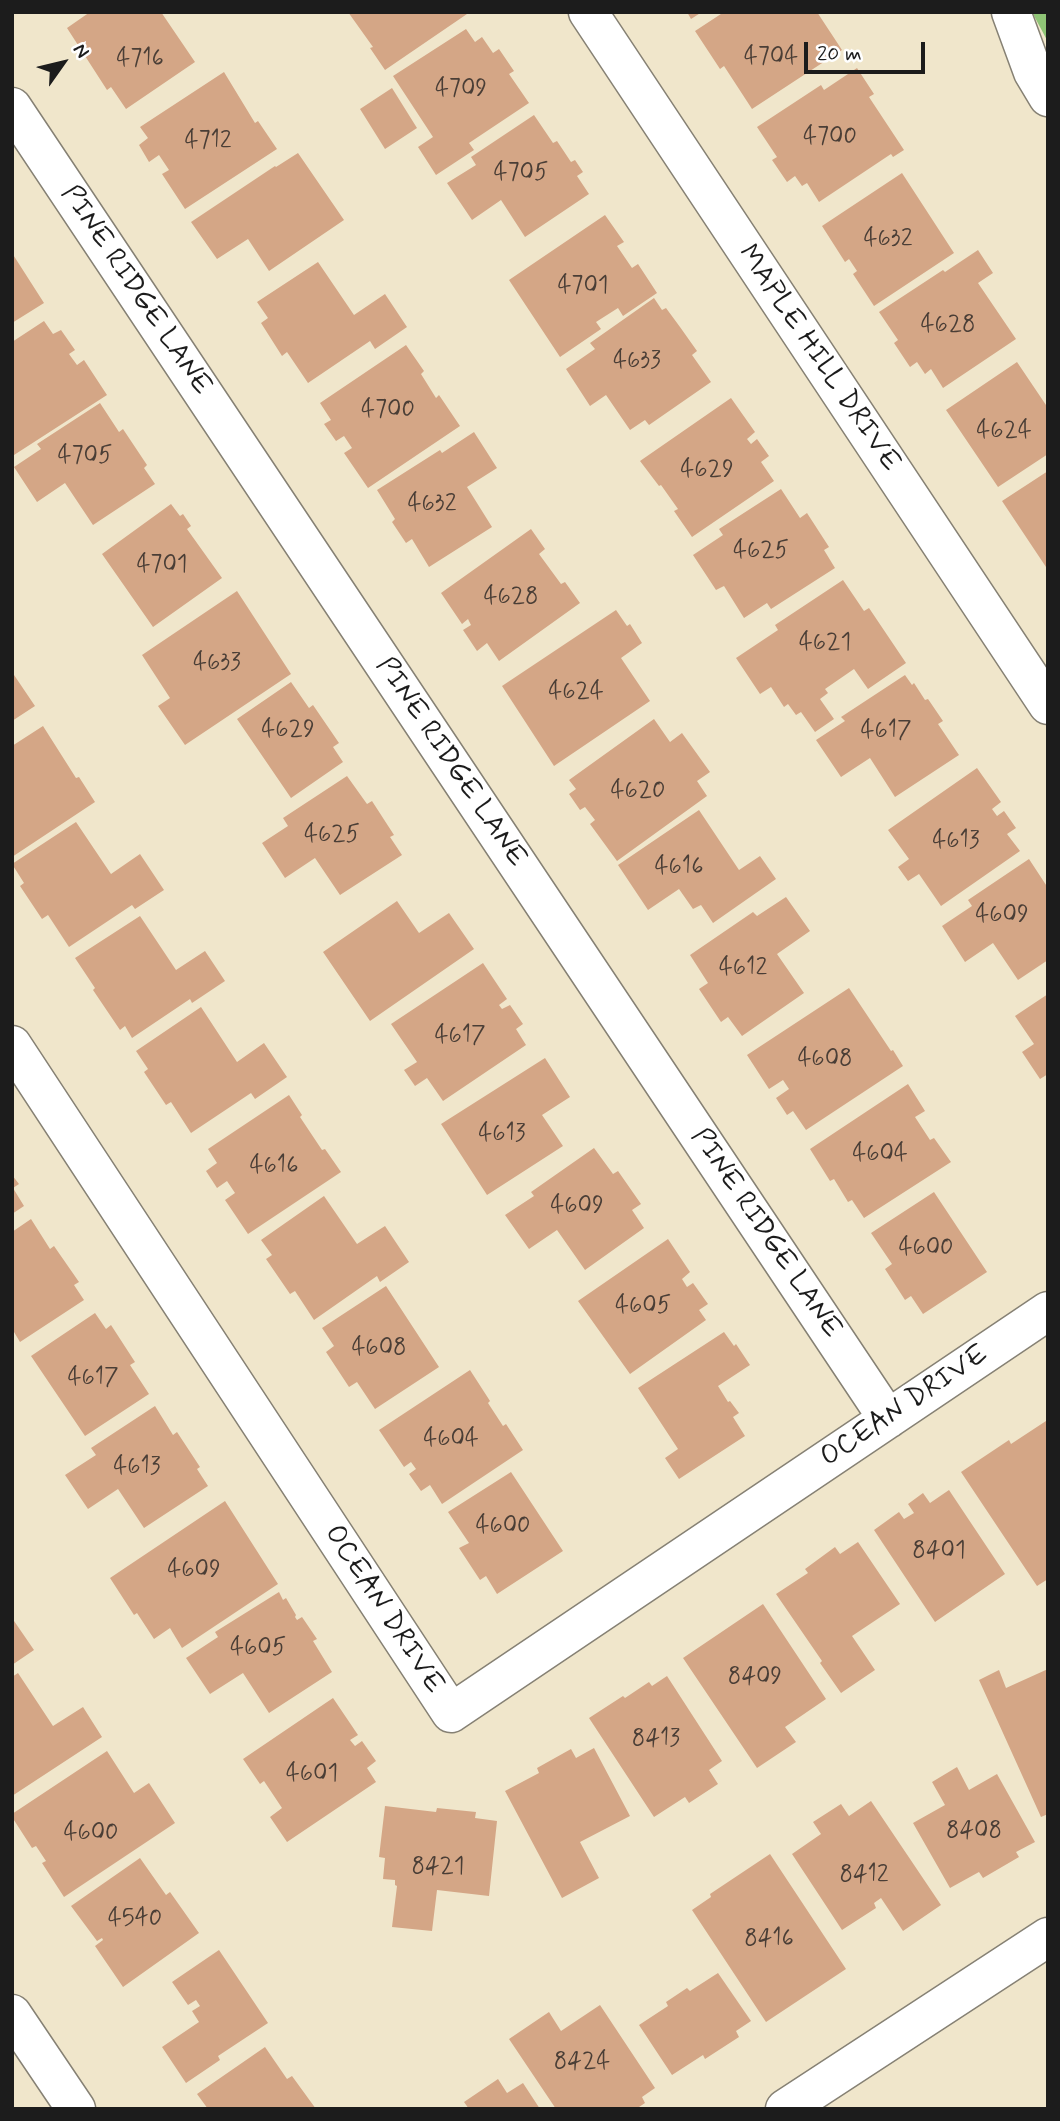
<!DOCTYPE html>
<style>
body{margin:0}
#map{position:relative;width:1060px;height:2121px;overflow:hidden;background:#f0e6cb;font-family:Mynerve,sans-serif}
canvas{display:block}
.frame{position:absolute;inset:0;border:14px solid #1c1c1c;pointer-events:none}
.north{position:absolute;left:28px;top:28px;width:70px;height:70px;-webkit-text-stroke:5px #fff;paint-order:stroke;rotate:56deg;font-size:19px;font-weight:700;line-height:28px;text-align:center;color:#1c1c1c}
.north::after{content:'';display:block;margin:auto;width:24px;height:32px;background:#1c1c1c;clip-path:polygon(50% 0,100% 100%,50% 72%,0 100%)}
.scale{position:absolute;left:804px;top:42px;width:121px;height:32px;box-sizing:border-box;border:4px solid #1c1c1c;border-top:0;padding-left:9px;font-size:21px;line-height:24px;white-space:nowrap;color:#1c1c1c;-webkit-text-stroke:5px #fff;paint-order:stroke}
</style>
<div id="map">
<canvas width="1060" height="2121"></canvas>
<div class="frame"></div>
<div class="north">N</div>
<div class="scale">20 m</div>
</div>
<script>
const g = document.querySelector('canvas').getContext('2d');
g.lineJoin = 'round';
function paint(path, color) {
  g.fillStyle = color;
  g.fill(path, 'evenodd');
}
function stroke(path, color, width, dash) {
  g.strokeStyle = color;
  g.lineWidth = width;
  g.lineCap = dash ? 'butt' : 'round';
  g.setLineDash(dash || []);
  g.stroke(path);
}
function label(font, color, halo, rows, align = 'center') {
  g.font = font + ' Mynerve,sans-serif';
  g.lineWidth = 7;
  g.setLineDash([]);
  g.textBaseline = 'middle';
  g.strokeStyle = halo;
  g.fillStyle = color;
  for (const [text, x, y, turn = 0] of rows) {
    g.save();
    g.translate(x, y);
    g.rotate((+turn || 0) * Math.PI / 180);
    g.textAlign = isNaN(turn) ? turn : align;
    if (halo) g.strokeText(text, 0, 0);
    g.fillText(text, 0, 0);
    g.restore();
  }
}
paint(new Path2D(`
 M1032 12H1048V42Z`), '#8fc476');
paint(new Path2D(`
 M90 12H161L195 62 126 109 111 87 107 90 67 28Z
 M348 12H465L467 14 385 70 370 48 373 47Z
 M687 12H702L691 19Z
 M724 12H817L842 50 752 109 724 66 720 69 695 31Z
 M466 29 475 42 482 37 493 53 499 49 514 71 509 74 529 103 469 143 474 150 436 175 418 147 433 137 393 76Z
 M857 68 874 94 869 97 904 150 893 157 891 154 819 202 807 183 802 186 795 176 787 182 772 160 777 157 757 127 821 85 824 90Z
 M224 72 255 123 258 121 277 149 185 209 162 174 169 170 159 155 149 162 139 145 148 138 140 127Z
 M392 88 417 128 385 149 360 109Z
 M534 115 553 143 557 141 571 162 575 160 583 172 577 176 589 194 525 237 501 200 472 220 447 183 476 165 471 157Z
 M298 153 344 220 269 271 248 239 217 259 191 222 275 166 276 167Z
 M902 173 954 253 874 306 853 274 857 271 849 259 845 262 822 226Z
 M605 215 624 242 617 246 632 268 638 264 657 293 623 316 618 308 596 322 601 329 560 357 509 280Z
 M978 250 993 273 978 283 1016 339 943 388 931 369 925 374 917 362 910 367 894 343 898 340 879 312 943 270 945 272Z
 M12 253 44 303 12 323Z
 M318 262 354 315 385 294 407 327 375 349 370 341 308 383 287 352 282 356 261 323 268 318 257 302Z
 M654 298 662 310 666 308 680 327 697 351 692 355 711 382 649 425 645 420 630 430 606 395 590 406 566 369 595 349 590 343Z
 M44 321 53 334 61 330 75 350 69 354 77 365 84 360 107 395 14 455 12 453V342Z
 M406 345 424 371 421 374 436 398 439 395 460 426 368 488 344 453 352 448 344 436 336 441 324 424 331 420 320 403Z
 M1017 362 1048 408V454L998 487 946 410Z
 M731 398 755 432 747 439 751 444 757 439 769 456 761 462 774 481 692 537 674 511 678 509 661 485 659 486 640 461Z
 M100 403 119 432 123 429 147 465 144 468 155 484 93 525 65 483 37 502 14 467 41 449 37 444Z
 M474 432 497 468 467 487 492 527 429 567 412 539 406 543 392 522 395 519 377 490 440 450 442 453Z
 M1048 471V570L1002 501Z
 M781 489 800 518 807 513 829 547 824 550 835 568 771 609 767 603 744 618 724 586 716 590 693 555 723 535 719 529Z
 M171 504 180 516 183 514 191 526 187 529 222 578 153 627 102 554Z
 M531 529 545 549 539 554 561 584 565 582 580 603 499 661 487 643 477 651 463 630 471 625 468 619 462 624 441 593Z
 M843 580 864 611 869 608 906 663 868 689 854 669 825 689 828 693 820 699 834 719 815 732 801 712 796 715 788 704 784 707 771 687 760 694 736 658 778 630 775 625Z
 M237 591 291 674 185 745 158 706 170 698 142 655Z
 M616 610 627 626 630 624 642 643 621 658 650 701 554 766 502 686Z
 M12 672 35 706 12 721Z
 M905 675 912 685 914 683 925 700 928 699 943 721 938 724 959 755 895 797 870 758 841 777 816 740 845 721 841 717Z
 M291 682 309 708 313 705 339 743 333 747 343 762 291 798 237 719Z
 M654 719 670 742 682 733 710 772 697 781 707 796 617 861 590 824 595 820 585 807 580 810 569 794 576 789 569 780Z
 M43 726 76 778 79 777 95 802 12 857V746Z
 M977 768 1001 802 992 809 997 816 1004 811 1016 828 1007 834 1020 851 941 906 919 874 908 881 898 867 909 859 888 830Z
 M347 776 367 804 372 801 394 835 390 837 402 855 340 895 315 858 285 878 262 843 288 826 283 818Z
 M699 810 739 870 760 856 776 879 713 923 701 905 693 909 679 889 648 910 618 865Z
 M76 822 111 874 140 854 164 890 135 909 132 905 69 947 48 915 42 919 20 886 24 883 12 864Z
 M1029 859 1048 888V960L1018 980 993 943 965 962 942 926 972 906 968 900Z
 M786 897 810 931 777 954 804 993 742 1036 728 1017 721 1022 699 989 708 983 690 955 753 912 757 916Z
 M397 901 419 933 449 913 474 949 370 1021 323 952Z
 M140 916 176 970 205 951 225 981 192 1003 190 999 132 1038 125 1026 120 1030 93 990 95 988 75 958Z
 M483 963 507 999 499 1005 502 1009 510 1005 523 1024 516 1029 526 1045 443 1101 427 1078 415 1086 404 1070 417 1062 391 1024Z
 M849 988 891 1051 893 1050 903 1066 806 1130 793 1111 787 1115 776 1098 789 1089 783 1080 769 1089 747 1055Z
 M1048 994V1074L1040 1079 1022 1052 1034 1044 1015 1016Z
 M201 1007 237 1062 264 1043 287 1077 255 1099 251 1093 191 1133 171 1102 166 1105 144 1072 148 1069 136 1051Z
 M545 1058 570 1097 542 1115 563 1146 487 1195 441 1124Z
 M908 1084 925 1111 915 1117 930 1140 934 1138 951 1162 864 1218 852 1200 848 1202 834 1179 830 1181 810 1149Z
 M289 1095 302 1115 300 1117 322 1150 325 1149 341 1172 248 1234 225 1200 235 1193 227 1181 217 1188 206 1171 217 1163 208 1149Z
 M594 1148 613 1174 618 1171 641 1204 632 1210 644 1228 585 1270 557 1230 529 1249 505 1215 534 1196 531 1192Z
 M12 1175 19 1184 13 1188 24 1206 12 1214Z
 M934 1192 987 1272 923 1314 911 1296 905 1300 885 1269 892 1264 871 1233Z
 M324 1196 357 1244 385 1226 409 1262 380 1282 377 1276 314 1320 295 1291 290 1294 266 1259 272 1255 261 1240Z
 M31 1219 50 1249 54 1246 79 1282 74 1285 84 1300 20 1342 14 1332 12 1333V1232Z
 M668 1239 690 1272 682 1279 687 1287 693 1283 708 1304 699 1310 706 1320 630 1374 578 1301Z
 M386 1286 439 1367 375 1409 357 1382 349 1387 326 1352 334 1346 322 1328Z
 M95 1313 106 1329 111 1325 135 1362 130 1365 149 1394 85 1436 31 1356Z
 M724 1332 734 1346 736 1344 750 1365 718 1386 728 1402 730 1401 739 1413 733 1417 745 1436 679 1479 665 1458 678 1449 638 1388Z
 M470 1370 490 1401 488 1403 503 1426 506 1424 523 1450 442 1504 430 1485 421 1491 409 1474 416 1469 411 1462 404 1467 379 1430Z
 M155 1406 173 1435 177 1432 200 1467 197 1469 208 1486 144 1528 118 1489 88 1509 65 1475 96 1455 91 1448Z
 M1046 1421 1048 1579 1037 1586 961 1472 1009 1440 1011 1444Z
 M511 1472 563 1551 497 1594 486 1576 480 1580 459 1548 469 1543 448 1512Z
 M949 1490 1005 1574 935 1622 874 1530 899 1512 904 1519 914 1513 908 1504 923 1493 930 1503Z
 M225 1501 278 1584 182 1648 170 1628 154 1639 137 1613 134 1615 110 1578Z
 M858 1542 900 1604 852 1636 875 1670 841 1693 820 1663 822 1661 776 1594 808 1573 805 1569 835 1547 840 1554Z
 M279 1592 283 1600 286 1598 296 1615 295 1617 297 1620 302 1617 317 1639 313 1641 332 1672 269 1713 243 1673 210 1694 186 1658 218 1637 215 1632Z
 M763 1604 826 1699 785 1727 796 1742 757 1768 683 1658Z
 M12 1618 34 1650 12 1665Z
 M1048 1669V1814L1041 1817 979 1680 999 1670 1006 1688Z
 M18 1673 53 1726 83 1707 102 1737 12 1796V1677Z
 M667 1676 722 1761 709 1770 718 1784 689 1803 685 1797 654 1817 589 1718 623 1696 625 1698 649 1682 652 1686Z
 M333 1698 358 1735 350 1740 355 1746 362 1741 376 1761 367 1768 376 1782 287 1842 270 1817 282 1808 264 1781 260 1784 243 1759Z
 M594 1748 630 1816 580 1842 599 1878 562 1898 505 1791 539 1773 537 1768 571 1749 576 1758Z
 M107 1751 134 1793 149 1783 175 1823 64 1897 42 1863 46 1861 36 1846 32 1848 12 1817V1814Z
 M957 1767 969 1790 997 1774 1035 1842 1016 1852 1019 1857 983 1878 979 1872 950 1888 913 1823 945 1805 932 1782Z
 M871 1801 941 1905 903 1931 881 1898 874 1903 876 1908 842 1930 792 1854 821 1834 813 1822 841 1804 849 1816Z
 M385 1806 436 1812 437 1808 476 1812 475 1818 497 1821 489 1896 437 1890 432 1931 392 1927 397 1886 395 1885V1880L383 1879 385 1858 379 1857Z
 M770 1854 846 1969 766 2022 692 1910 711 1897 710 1894Z
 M140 1858 166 1895 170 1892 199 1933 123 1987 95 1946 103 1940 102 1938 97 1941 71 1906Z
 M219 1950 268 2023 218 2056 220 2060 186 2083 162 2047 199 2022 192 2011 200 2006 196 2000 188 2005 172 1982Z
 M718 1973 751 2021 736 2031 739 2037 705 2059 703 2055 672 2075 639 2025 668 2006 666 2002 687 1988 690 1991Z
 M600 2005 655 2088 642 2097 645 2103 636 2109H556L509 2039 549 2012 561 2031Z
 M265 2047 287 2079 292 2076 316 2109H208L197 2094Z
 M498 2079 507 2093 523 2083 540 2109H469L464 2102Z`), '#d4a686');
const minor = new Path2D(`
 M588 12 1048 705
 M1011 12 1033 72 1048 97
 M12 107 888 1419
 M12 1045 451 1713 1048 1311
 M12 2014 76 2109
 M785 2109 1048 1937`);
stroke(minor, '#868174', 41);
stroke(minor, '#fff', 38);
label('24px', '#4a3e36', null, [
 ["4704",771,58],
 ["4716",140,60],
 ["4709",461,90],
 ["4700",830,138],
 ["4712",208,142],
 ["4705",521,174],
 ["4632",888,240],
 ["4701",583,287],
 ["4628",948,326],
 ["4633",637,362],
 ["4700",388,411],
 ["4624",1004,432],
 ["4705",85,457],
 ["4629",707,471],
 ["4632",432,505],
 ["4625",761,552],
 ["4701",162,566],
 ["4628",511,598],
 ["4621",825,644],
 ["4633",217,664],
 ["4624",576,693],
 ["4629",288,731],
 ["4617",886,732],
 ["4620",638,792],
 ["4625",332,836],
 ["4613",956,842],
 ["4616",679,868],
 ["4609",1002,916],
 ["4612",743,969],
 ["4617",460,1037],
 ["4608",825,1060],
 ["4613",502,1135],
 ["4604",880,1155],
 ["4616",274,1167],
 ["4609",577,1207],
 ["4600",926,1249],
 ["4605",643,1307],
 ["4608",379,1349],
 ["4617",93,1379],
 ["4604",451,1440],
 ["4613",137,1468],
 ["4600",503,1527],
 ["8401",939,1552],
 ["4609",194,1571],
 ["4605",258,1649],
 ["8409",755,1678],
 ["8413",656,1740],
 ["4601",312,1775],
 ["8408",974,1832],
 ["4600",91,1834],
 ["8421",438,1868],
 ["8412",864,1876],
 ["4540",135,1920],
 ["8416",769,1940],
 ["8424",582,2063]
]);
label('28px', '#1c1c1c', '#fff', [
 ["PINE RIDGE LANE",135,291,56],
 ["MAPLE HILL DRIVE",818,359,56],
 ["PINE RIDGE LANE",450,763,56],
 ["PINE RIDGE LANE",765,1234,56],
 ["OCEAN DRIVE",905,1407,-34],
 ["OCEAN DRIVE",383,1610,57]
]);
</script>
